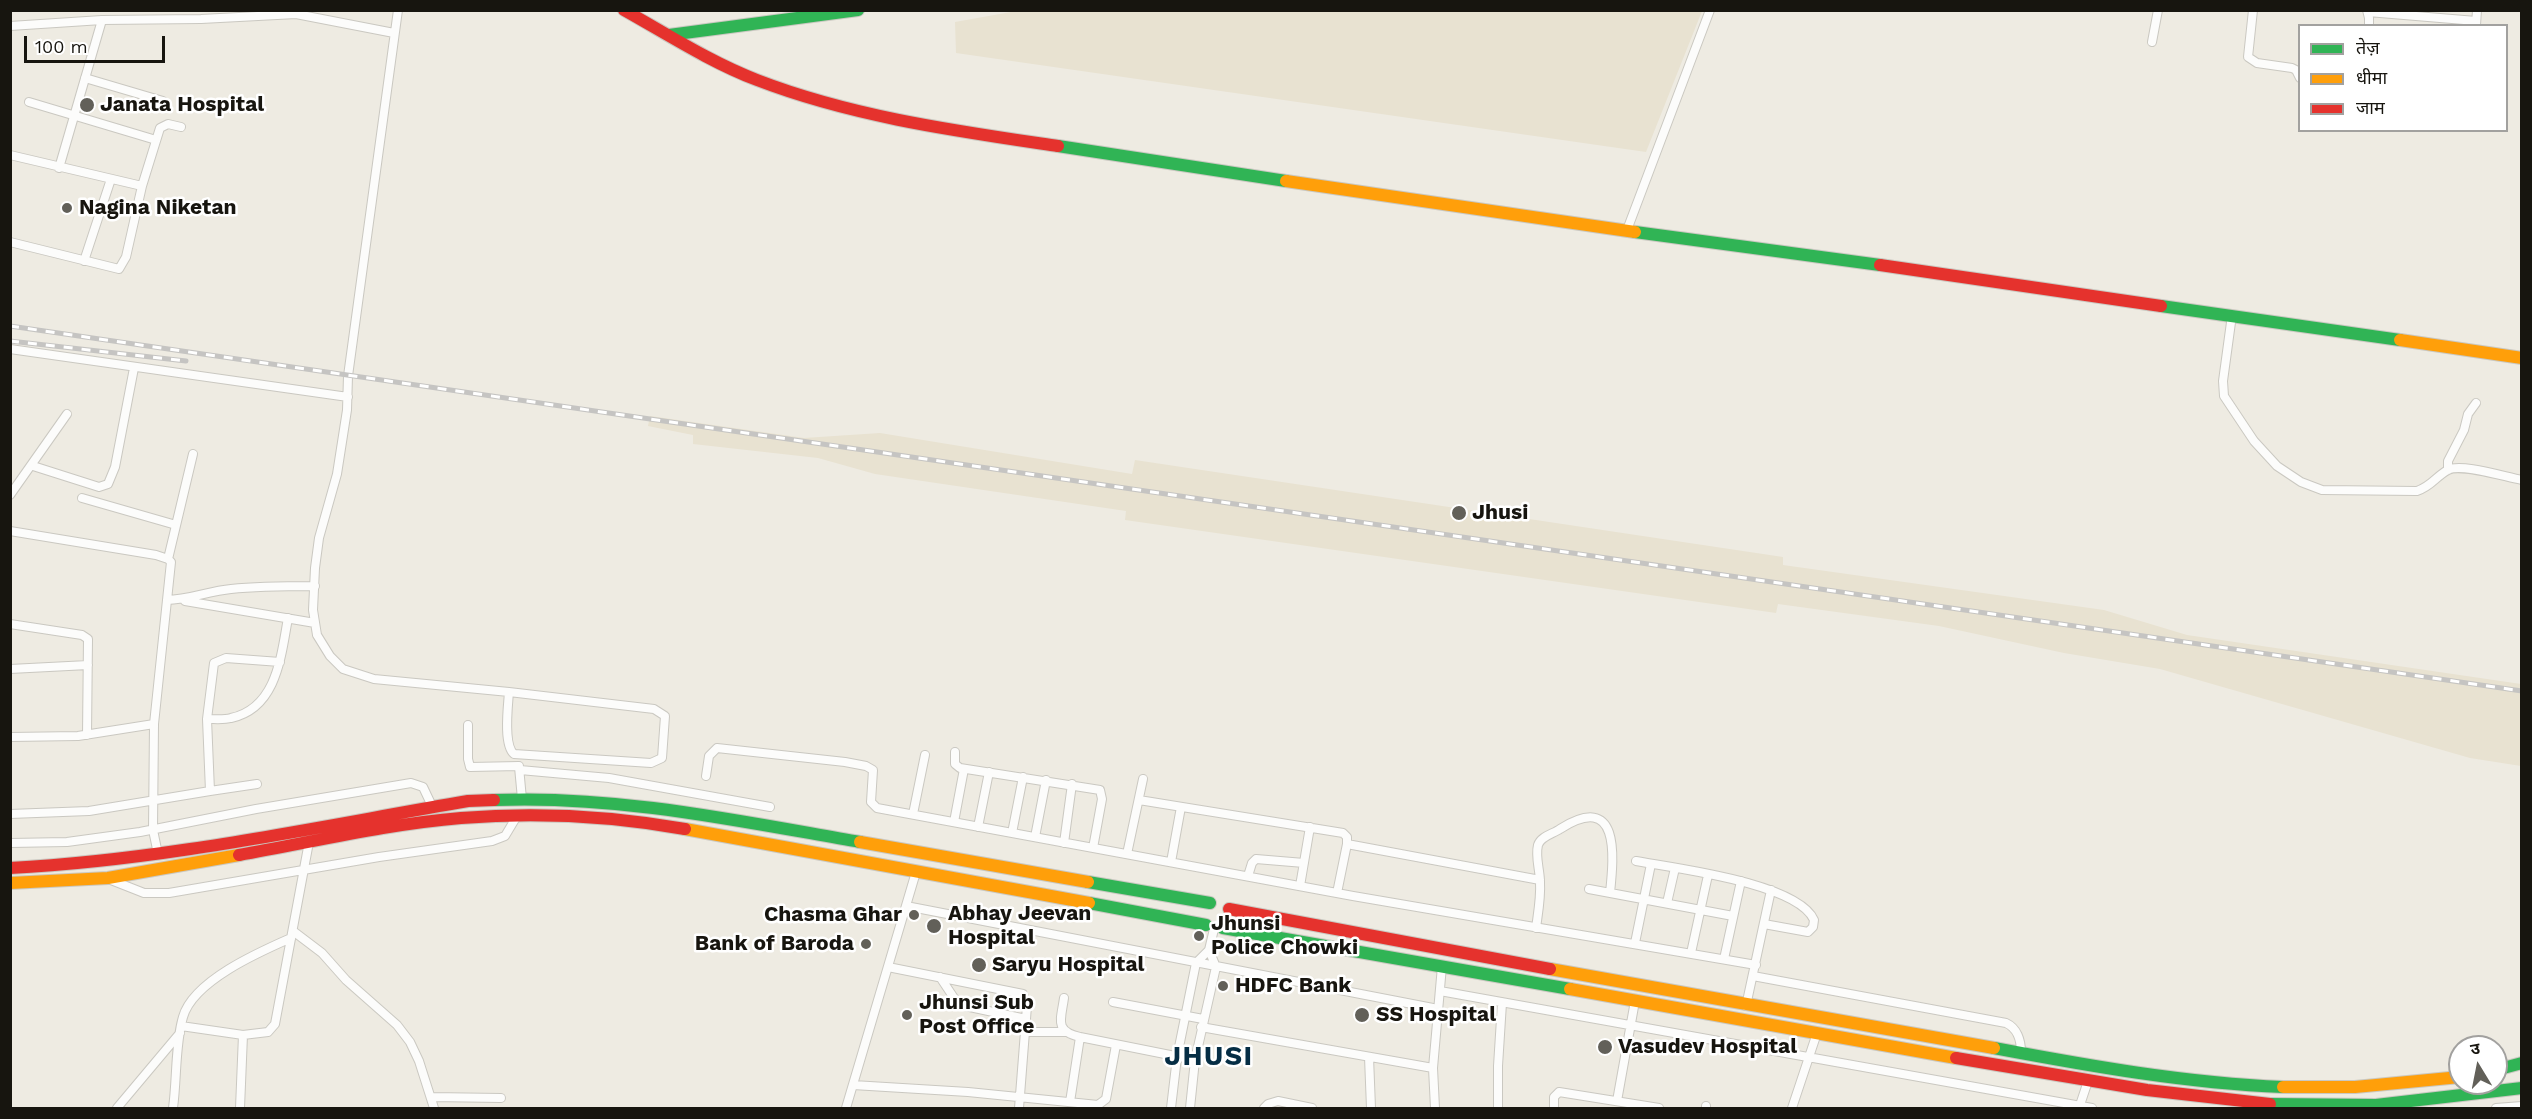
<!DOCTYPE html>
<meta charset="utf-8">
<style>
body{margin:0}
#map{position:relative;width:2532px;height:1119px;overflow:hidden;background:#eeebe2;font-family:"Work Sans","Noto Sans Devanagari",sans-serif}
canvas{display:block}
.frame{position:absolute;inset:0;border:12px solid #17150f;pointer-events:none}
.legend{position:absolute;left:2298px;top:24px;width:210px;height:108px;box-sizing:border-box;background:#fff;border:2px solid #a2a19f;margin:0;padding:8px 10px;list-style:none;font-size:18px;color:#17150f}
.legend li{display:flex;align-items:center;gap:12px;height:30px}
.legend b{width:30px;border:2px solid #a2a19f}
.north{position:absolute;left:2448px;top:1035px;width:60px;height:60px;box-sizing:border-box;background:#fff;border:2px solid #a2a19f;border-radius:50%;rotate:350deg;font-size:16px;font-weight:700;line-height:24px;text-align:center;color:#17150f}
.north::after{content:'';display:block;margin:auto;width:21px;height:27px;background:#626059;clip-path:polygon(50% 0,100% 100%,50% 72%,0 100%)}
.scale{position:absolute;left:24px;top:36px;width:141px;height:27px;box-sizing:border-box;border:3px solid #17150f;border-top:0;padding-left:8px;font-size:18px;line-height:21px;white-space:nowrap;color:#17150f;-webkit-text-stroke:4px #fff;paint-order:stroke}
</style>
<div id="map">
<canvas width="2532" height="1119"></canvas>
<div class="frame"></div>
<ul class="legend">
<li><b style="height:8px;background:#30b455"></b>तेज़</li>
<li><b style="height:8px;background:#ff9f0a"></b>धीमा</li>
<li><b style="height:8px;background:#e5322d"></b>जाम</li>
</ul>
<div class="north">उ</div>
<div class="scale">100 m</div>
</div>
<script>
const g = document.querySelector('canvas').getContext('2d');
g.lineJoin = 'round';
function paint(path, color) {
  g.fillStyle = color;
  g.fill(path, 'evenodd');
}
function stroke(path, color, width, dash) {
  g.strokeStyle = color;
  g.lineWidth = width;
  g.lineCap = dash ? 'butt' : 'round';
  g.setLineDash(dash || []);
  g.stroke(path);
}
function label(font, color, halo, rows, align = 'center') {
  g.font = font + ' "Work Sans",sans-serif';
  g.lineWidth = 5;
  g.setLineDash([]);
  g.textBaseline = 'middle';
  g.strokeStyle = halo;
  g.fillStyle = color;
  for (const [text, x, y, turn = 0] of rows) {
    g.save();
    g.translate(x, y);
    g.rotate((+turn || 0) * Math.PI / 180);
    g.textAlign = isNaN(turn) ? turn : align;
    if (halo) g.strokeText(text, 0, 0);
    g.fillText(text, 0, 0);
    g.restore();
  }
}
paint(new Path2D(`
 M1022 10H1702V11L1646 152 956 53 955 22Z
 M650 416 804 438 880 433 1132 474 1135 460 1783 557V565L2104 610 2187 635 2521 684V766L2470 758 2160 669 2064 653 1939 626 1778 604 1776 613 1125 520 1126 511 875 474 818 458 693 444V435L648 426Z`), '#e8e2d1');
const street = new Path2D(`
 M398 10 348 376 347 410 337 474 319 538 315 568 313 610 317 635 330 656 343 669 374 679 509 692 654 709 665 716 662 758 651 763 514 754C503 745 508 706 509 692
 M2253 10 2248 57 2257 63 2292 68 2296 70 2300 78
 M2367 10 2369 18V26
 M2368 12 2476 21
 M2476 25 2477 10
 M10 26 102 20 201 19 296 14 394 33
 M2152 42 2158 10
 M85 78 163 101
 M29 102 156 140
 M10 155 142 186
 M59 168 102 20
 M1627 230 1710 10
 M10 242 119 269 126 257 142 186 160 128 168 124 181 127
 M84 261 111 179
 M2232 315 2223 381 2224 396 2254 441 2277 466 2301 482 2322 490 2417 491C2432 486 2435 477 2448 470 2461 463 2505 477 2522 480
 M10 349 348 397
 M33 466 99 487 108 484 115 467 134 368
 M2448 470V461L2464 430 2468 414 2476 403
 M10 495 67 414
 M82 498 176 525
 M10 531 156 555 168 559 171 562 154 724 153 830 158 854
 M168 559 193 454
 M167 600C188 600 209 591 231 589 258 586 287 586 315 586
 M185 601 315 623
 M10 624 82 635 88 639 87 735
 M10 669 88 665
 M207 719C215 719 224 720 231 718 277 708 281 656 288 618
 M468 725V759L470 767 519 766
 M10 737 78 736 154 724
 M955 752V764L960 768 1100 790 1102 799 1093 848
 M519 767 522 799
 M520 770 609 778 770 807
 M706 776 709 756 717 748 845 762 866 766 873 770 871 802 877 808 1353 896 1756 965
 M210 791 257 784
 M1139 800 1343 833 1347 837V844L1337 893
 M10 814 89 811 210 791 207 719 214 663 226 658 280 662
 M913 814 925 755
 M954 822 964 769
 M978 827 989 772
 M1012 833 1023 777
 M1035 837 1046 780
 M10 843 67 842 140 832 256 809 411 783 423 787 432 806
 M1064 843 1072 784
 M1347 844 1540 880
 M1127 854 1143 779
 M1636 861C1674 868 1798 883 1814 920L1813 927 1808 932 1764 924
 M1171 862 1181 807
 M1248 876 1252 863 1256 859 1304 863
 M111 880 144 893H169L379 857 492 841 505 836 517 816
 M1300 886 1310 827
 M1589 889 1733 916
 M1667 903 1675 868
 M906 906 1438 1009
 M1536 928C1538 913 1541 898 1540 882 1540 870 1535 857 1538 845 1541 836 1553 834 1560 829 1620 791 1614 855 1610 893
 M293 931 322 953 346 980 397 1025 410 1042 419 1061 434 1108
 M1635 943 1651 864
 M1691 953 1708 875
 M1724 959 1741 881
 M888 967 1023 994 1027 1006 1019 1108
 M1753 976 2006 1023C2017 1028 2021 1040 2021 1052
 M940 977 954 998 965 1006 1026 1019
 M1440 991 2092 1108
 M1064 998C1061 1020 1054 1031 1080 1037
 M1113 1002 1203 1019
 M1746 1006 1771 890
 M181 1026 243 1035 268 1032 275 1024 309 842
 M1201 1027 1433 1068
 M1025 1032H1065
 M1369 1057 1371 1108
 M853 1085 968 1092 1098 1105 1106 1099 1116 1045
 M431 1097 501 1098
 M1617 1101 1635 1001
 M1070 1102 1080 1037 1195 1060
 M117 1108 180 1033
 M173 1108C177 1080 175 1044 183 1017 193 981 259 952 291 938
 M240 1108 243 1035
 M846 1108 916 872
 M1171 1108 1177 1057 1196 963 1209 950 1214 929
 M1190 1108 1195 1060 1216 967 1209 950
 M1264 1108 1268 1104 1278 1101 1312 1108
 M1435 1108 1433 1068 1442 966
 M1498 1108V1066L1502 1003
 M1554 1108V1097L1559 1092 1659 1108
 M1706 1108V1106
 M1792 1108 1817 1033
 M2079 1108 2088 1081
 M2496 1108 2522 1106`);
const fast = new Path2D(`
 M669 35 858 10
 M1058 146 1286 181
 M1635 232 1880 265
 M2161 306 2400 340
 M494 800C618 795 739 821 860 842
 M1088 882 1210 903
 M1089 903 1206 925
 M1223 928 1570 989
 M1994 1048C2090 1066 2185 1083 2283 1087
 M2496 1070 2522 1063
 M2270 1104 2376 1105 2522 1088`);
const slow = new Path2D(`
 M1286 181 1635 232
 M2400 340 2522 358
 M685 829 1089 903
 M860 842 1088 882
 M10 883 108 878 239 855
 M1550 969 1994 1048
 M1570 989 1956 1058
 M2283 1087H2355L2460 1077`);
const jam = new Path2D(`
 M624 10C667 34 710 62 757 80 853 117 957 131 1058 146
 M1880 265 2161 306
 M239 855C313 842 387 824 461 818 535 812 612 816 685 829
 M10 868C164 860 316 827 468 801L494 800
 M1229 909 1550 969
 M1956 1058 2147 1090 2270 1104`);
stroke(street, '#cac8c1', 10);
stroke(fast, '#cac8c1', 14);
stroke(slow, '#cac8c1', 14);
stroke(jam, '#cac8c1', 14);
stroke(street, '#fcfcfb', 8);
stroke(fast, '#30b455', 12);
stroke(slow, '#ff9f0a', 12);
stroke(jam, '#e5322d', 12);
const rail = new Path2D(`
 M10 326 2522 691
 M10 341 186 361`);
stroke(rail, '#c5c4c2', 5);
stroke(rail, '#fff', 3, [9]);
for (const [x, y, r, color] of [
 [87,105,8,"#626059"],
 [67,208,6,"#626059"],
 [1459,513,8,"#626059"],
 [914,915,6,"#626059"],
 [934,926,8,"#626059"],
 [1199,936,6,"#626059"],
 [866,944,6,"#626059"],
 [979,965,8,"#626059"],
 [1223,986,6,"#626059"],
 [907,1015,6,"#626059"],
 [1362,1015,8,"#626059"],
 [1605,1047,8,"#626059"]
]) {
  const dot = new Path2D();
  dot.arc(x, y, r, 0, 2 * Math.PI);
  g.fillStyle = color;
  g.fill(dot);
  stroke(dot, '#fff', 2);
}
label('bold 21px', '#17150f', '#fff', [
 ["Janata Hospital",100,105],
 ["Nagina Niketan",79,208],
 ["Jhusi",1472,513],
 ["Abhay Jeevan",948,914],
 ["Hospital",948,938],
 ["Chasma Ghar",902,915,"right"],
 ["Jhunsi",1211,924],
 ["Police Chowki",1211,948],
 ["Bank of Baroda",854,944,"right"],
 ["Saryu Hospital",992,965],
 ["HDFC Bank",1235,986],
 ["Jhunsi Sub",919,1003],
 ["Post Office",919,1027],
 ["SS Hospital",1376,1015],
 ["Vasudev Hospital",1618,1047]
], 'left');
g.letterSpacing = '1.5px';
label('bold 27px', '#052d44', '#fff', [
 ["JHUSI",1209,1057]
]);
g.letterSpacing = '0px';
</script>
